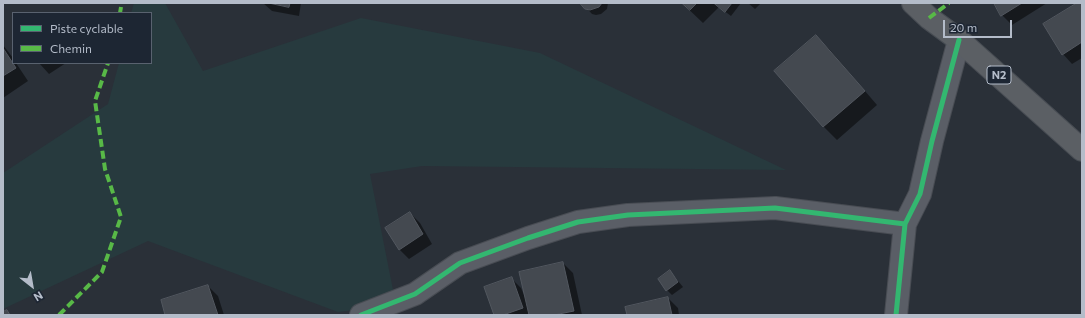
<!DOCTYPE html>
<style>
body{margin:0}
#map{position:relative;width:1085px;height:318px;overflow:hidden;background:#2a3038;font-family:Commissioner,sans-serif}
canvas{display:block}
.frame{position:absolute;inset:0;border:4px solid #b4bcc9;pointer-events:none}
.legend{position:absolute;left:12px;top:12px;width:140px;height:52px;box-sizing:border-box;background:#1d2633;border:1px solid #59626f;margin:0;padding:5px 7px;list-style:none;font-size:12px;color:#b4bcc9}
.legend li{display:flex;align-items:center;gap:8px;height:20px}
.legend b{width:20px;border:1px solid #59626f}
.north{position:absolute;left:12px;top:266px;width:40px;height:40px;-webkit-text-stroke:3px #1d2633;paint-order:stroke;rotate:149deg;font-size:11px;font-weight:700;line-height:16px;text-align:center;color:#b4bcc9}
.north::after{content:'';display:block;margin:auto;width:14px;height:18px;background:#b4bcc9;clip-path:polygon(50% 0,100% 100%,50% 72%,0 100%)}
.scale{position:absolute;left:943px;top:20px;width:69px;height:18px;box-sizing:border-box;border:2px solid #b4bcc9;border-top:0;padding-left:5px;font-size:12px;line-height:14px;white-space:nowrap;color:#b4bcc9;-webkit-text-stroke:3px #1d2633;paint-order:stroke}
</style>
<div id="map">
<canvas width="1085" height="318"></canvas>
<div class="frame"></div>
<ul class="legend">
<li><b style="height:5px;background:#33b770"></b>Piste cyclable</li>
<li><b style="height:5px;background:#58b947"></b>Chemin</li>
</ul>
<div class="north">N</div>
<div class="scale">20 m</div>
</div>
<script>
const g = document.querySelector('canvas').getContext('2d');
g.lineJoin = 'round';
function paint(path, color) {
  g.fillStyle = color;
  g.fill(path, 'evenodd');
}
function stroke(path, color, width, dash) {
  g.strokeStyle = color;
  g.lineWidth = width;
  g.lineCap = dash ? 'butt' : 'round';
  g.setLineDash(dash || []);
  g.stroke(path);
}
function label(font, color, halo, rows, align = 'center') {
  g.font = font + ' Commissioner,sans-serif';
  g.lineWidth = 4;
  g.setLineDash([]);
  g.textBaseline = 'middle';
  g.strokeStyle = halo;
  g.fillStyle = color;
  for (const [text, x, y, turn = 0] of rows) {
    g.save();
    g.translate(x, y);
    g.rotate((+turn || 0) * Math.PI / 180);
    g.textAlign = isNaN(turn) ? turn : align;
    if (halo) g.strokeText(text, 0, 0);
    g.fillText(text, 0, 0);
    g.restore();
  }
}
paint(new Path2D(`
 M134 3H165L203 71 361 18 540 53 786 170 422 166 370 174 396 305 338 312 148 241 3 309V173L108 104 119 63H151V13H131Z`), '#273a3e');
paint(new Path2D(`
 M263 3H301L299 16 272 11Z
 M582 3H608L607 9 601 14 596 15 592 14Z
 M682 3H741L731 16 719 7 703 23Z
 M748 3H761L755 9Z
 M995 3H1047L1012 25 1002 15Z
 M1079 3H1082V58L1072 64 1063 54Z
 M816 36 829 49 877 105 837 140 824 127 775 71Z
 M3 45 13 58V63H16L28 81 3 98Z
 M39 63H66L49 74Z
 M410 213 420 223 432 244 409 259 399 249Z
 M563 263 573 273 582 315H495L511 278 521 288 524 295H525Z
 M670 271 683 287 672 295 667 290Z
 M208 286 218 296 224 315H166Z
 M668 298 678 308 679 315H628Z`), '#0007');
const building = new Path2D(`
 M269 3H290L289 7Z
 M580 3H602L599 7 590 10 585 9Z
 M682 3H697L690 10Z
 M714 3H732L725 12Z
 M994 3H1022L1001 16Z
 M1077 3H1082V42L1062 55 1043 24Z
 M816 35 865 91 823 127 774 71Z
 M3 48 16 68 3 76Z
 M410 212 423 234 399 250 385 228Z
 M563 262 574 311 554 315H529L519 272Z
 M670 270 678 282 666 291 658 279Z
 M512 277 523 308 503 315H494L484 287Z
 M208 285 218 315H165L161 300Z
 M668 297 672 315H627L625 307Z
 M7 310 10 315H3V312Z`);
paint(building, '#444950');
stroke(building, '#52575f', 1);
const minor = new Path2D(`
 M361 315 415 294 460 263 528 238 578 222 628 215 775 208 905 224
 M896 315 905 224 920 194 932 141 959 40`);
const trunk = new Path2D(`
 M913 3 929 18 959 40 1082 150`);
stroke(minor, '#484c53', 24);
stroke(trunk, '#474c53', 24);
stroke(minor, '#5a5e66', 22);
stroke(trunk, '#5b5f64', 22);
stroke(new Path2D(`
 M120 13 121 7
 M929 18 949 3
 M59 315 102 272 121 217 105 169 95 101 108 63`), '#58b947', 4, [8, 4]);
stroke(new Path2D(`
 M361 315 415 294 460 263 528 238 578 222 628 215 775 208 905 224
 M896 315 905 224 920 194 932 141 959 40`), '#33b770', 5);
for (const [x, y, w] of [
 [999,75,24]
]) {
  const box = new Path2D();
  box.roundRect(x - w / 2, y - 9, w, 18, 3);
  g.fillStyle = '#1d2633';
  g.fill(box);
  stroke(box, '#b4bcc9', 1);
}
label('bold 11px', '#b4bcc9', null, [
 ["N2",999,75]
]);
</script>
